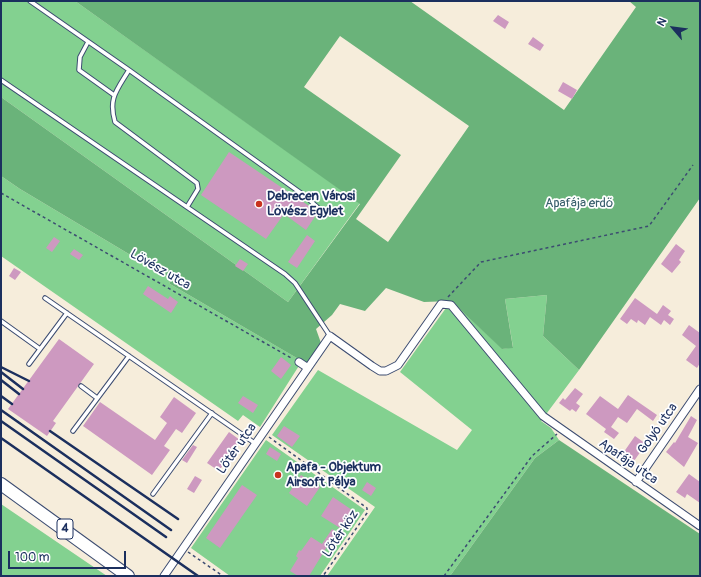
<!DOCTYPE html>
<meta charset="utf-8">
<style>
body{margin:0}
#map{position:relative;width:701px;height:577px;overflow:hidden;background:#f6eddb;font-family:Pangolin,sans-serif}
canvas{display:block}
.frame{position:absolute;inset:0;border:2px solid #1b2f5e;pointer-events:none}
.north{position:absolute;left:653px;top:8px;width:40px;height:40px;-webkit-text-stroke:3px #fff;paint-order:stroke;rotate:298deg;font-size:11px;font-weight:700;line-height:16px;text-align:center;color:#1b2f5e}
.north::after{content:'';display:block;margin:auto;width:14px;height:18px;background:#1b2f5e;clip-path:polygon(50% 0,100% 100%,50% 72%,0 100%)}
.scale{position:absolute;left:8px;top:551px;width:118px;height:18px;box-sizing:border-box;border:2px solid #1b2f5e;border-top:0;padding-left:5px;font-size:12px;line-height:14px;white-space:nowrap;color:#1b2f5e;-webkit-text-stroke:3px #fff;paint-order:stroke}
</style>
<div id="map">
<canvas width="701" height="577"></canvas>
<div class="frame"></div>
<div class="north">N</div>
<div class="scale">100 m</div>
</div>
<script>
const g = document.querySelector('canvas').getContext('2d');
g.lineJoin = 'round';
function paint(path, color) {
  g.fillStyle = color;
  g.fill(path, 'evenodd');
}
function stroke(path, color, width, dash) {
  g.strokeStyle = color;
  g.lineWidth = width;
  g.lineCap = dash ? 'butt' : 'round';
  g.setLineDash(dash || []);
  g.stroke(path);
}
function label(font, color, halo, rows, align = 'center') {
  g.font = font + ' Pangolin,sans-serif';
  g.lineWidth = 3.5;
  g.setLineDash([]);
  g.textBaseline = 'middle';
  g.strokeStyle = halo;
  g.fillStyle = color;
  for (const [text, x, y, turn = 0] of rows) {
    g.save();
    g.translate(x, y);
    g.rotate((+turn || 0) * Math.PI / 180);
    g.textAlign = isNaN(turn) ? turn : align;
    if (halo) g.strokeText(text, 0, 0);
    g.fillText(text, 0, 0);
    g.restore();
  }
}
paint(new Path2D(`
 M1 1H75L360 203 288 302 1 97Z
 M1 176 20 189 169 278 170 284 302 361 260 427 243 415 238 421 1 256Z
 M547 295 543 336 579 370 541 421 551 428 559 440 535 458 450 576H327L375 507 272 435 318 370 457 450 472 430 400 372 451 301 503 349 513 347 505 299Z
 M266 440 365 510 320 576H230L191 548Z
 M1 504 107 576H1Z`), '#83d190');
paint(new Path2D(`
 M75 1H410L564 110 636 7 629 1H700V198L579 370 543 336 547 295 505 299 513 348 502 349 451 301 424 302 386 288 365 311 340 304 332 315 316 329 321 343 307 364 170 284 169 278 20 189 1 176V97L288 302 360 204ZM340 36 469 126 388 242 356 219 401 155 304 87Z
 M559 440 700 534V576H450L535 458Z`), '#6ab37a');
paint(new Path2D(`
 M498 15 509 22 505 29 493 21Z
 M533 37 544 45 540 51 528 44Z
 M563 82 577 90 572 99 558 91Z
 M229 152 318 212 306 230 284 214 266 239 201 195Z
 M307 235 315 241 297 268 288 262Z
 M54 237 60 241 52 252 46 248Z
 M676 244 685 251 679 260 681 262 672 273 661 264Z
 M74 249 83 255 79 260 70 254Z
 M240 259 248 264 243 271 235 266Z
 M14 268 21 272 15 280 9 276Z
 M148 286 168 299 170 296 178 302 171 313 143 294Z
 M635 298 657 314 663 305 671 311 668 315 674 319 670 325 664 320 661 325 650 317 645 325 638 320 637 323 631 319 627 324 620 319Z
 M689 325 700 333V363L697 368 686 360 696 346 682 335Z
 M59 339 94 364 53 421 56 423 47 436 8 409Z
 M281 357 291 365 281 379 271 371Z
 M575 388 583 394 576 403 580 406 576 412 572 409 570 411 559 403 563 398 565 400Z
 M628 395 657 415 653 421 637 409 627 423 618 417 611 427 619 433 614 439 604 432 606 429 586 414 600 396 618 409Z
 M243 396 258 405 253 413 238 403Z
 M174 397 196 413 182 433 176 429 164 446 170 450 152 475 83 426 100 402 155 440 167 423 160 417Z
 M691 416 697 420 688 437 698 443 684 467 666 452 674 442 675 443Z
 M284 426 300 436 292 447 277 436Z
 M229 432 240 440 219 471 207 463Z
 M635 436 646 444 634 461 630 458 629 461 621 456Z
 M193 445 197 447 187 463 182 460Z
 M270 447 281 454 277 461 266 454Z
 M689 474 700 482V503L687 494 685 498 676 492Z
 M301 475 320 487 307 506 289 493Z
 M195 476 202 480 194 493 187 489Z
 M367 482 376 488 371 496 362 490Z
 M242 485 257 495 220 548 206 538Z
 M333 497 352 510 340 528 321 516Z
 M332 529 342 536 333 548 328 545 309 576H298L290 571 298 558 296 556 299 550 301 551 311 537 322 544Z`), '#cd99c0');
const service = new Path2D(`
 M30 1 129 70 305 196 326 215
 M88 42 80 57 79 70 114 95
 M129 70C117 90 108 98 115 122L197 183 198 189 187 207
 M1 80 285 274 295 283 330 336
 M45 298 256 444
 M1 321 40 349
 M29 364 67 313
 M81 386 97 398
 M73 431 129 356
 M153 494 212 413`);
const minor = new Path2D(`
 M299 362 308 368
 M636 482 700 389
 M164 576 330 336 372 366 380 371H386L398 365 441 304 451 305 543 416 700 526`);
const primary = new Path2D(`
 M1 484 128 576`);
stroke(service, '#3c4c71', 5.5);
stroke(minor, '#3c4c71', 9);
stroke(primary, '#3c4c71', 14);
stroke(new Path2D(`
 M1 193 293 359
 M448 297 481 262 649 226 693 165
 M269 437 367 508V513L323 576
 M188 552 223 576
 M444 576 532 456 557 434`), '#3c4c71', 1.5, [3, 3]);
stroke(service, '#fff', 3.5);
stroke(minor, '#fff', 7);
stroke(primary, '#fff', 12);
stroke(new Path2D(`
 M1 367 29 381
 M1 372 23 389
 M1 380 19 394
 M1 396 12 404
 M1 410 171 530
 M1 421 166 537
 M50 431 178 519
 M1 438 198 576`), '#1b2f5e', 2.5);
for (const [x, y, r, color] of [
 [259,204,4,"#c8321e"],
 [278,475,4,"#c8321e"]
]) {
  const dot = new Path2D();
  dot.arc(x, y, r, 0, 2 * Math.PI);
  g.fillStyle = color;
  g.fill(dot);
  stroke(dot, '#fff', 1.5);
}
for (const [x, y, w] of [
 [65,529,16]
]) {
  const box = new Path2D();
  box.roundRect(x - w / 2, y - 10, w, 20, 3);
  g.fillStyle = '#fff';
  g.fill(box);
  stroke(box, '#1b2f5e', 1);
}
label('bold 12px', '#1b2f5e', null, [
 ["4",65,529]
]);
label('bold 13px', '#1b2f5e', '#fff', [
 ["Debrecen Városi",267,197],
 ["Lövész Egylet",267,212],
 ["Apafa - Objektum",286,468],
 ["Airsoft Pálya",286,483]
], 'left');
label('13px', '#3a606d', '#fff', [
 ["Apafája erdő",579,204]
]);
label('13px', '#1b2f5e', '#fff', [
 ["Lövész utca",160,270,30],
 ["Golyó utca",658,429,-55],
 ["Lőtér utca",237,449,-55],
 ["Apafája utca",628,462,35],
 ["Lőtér köz",341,534,-56]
]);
</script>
